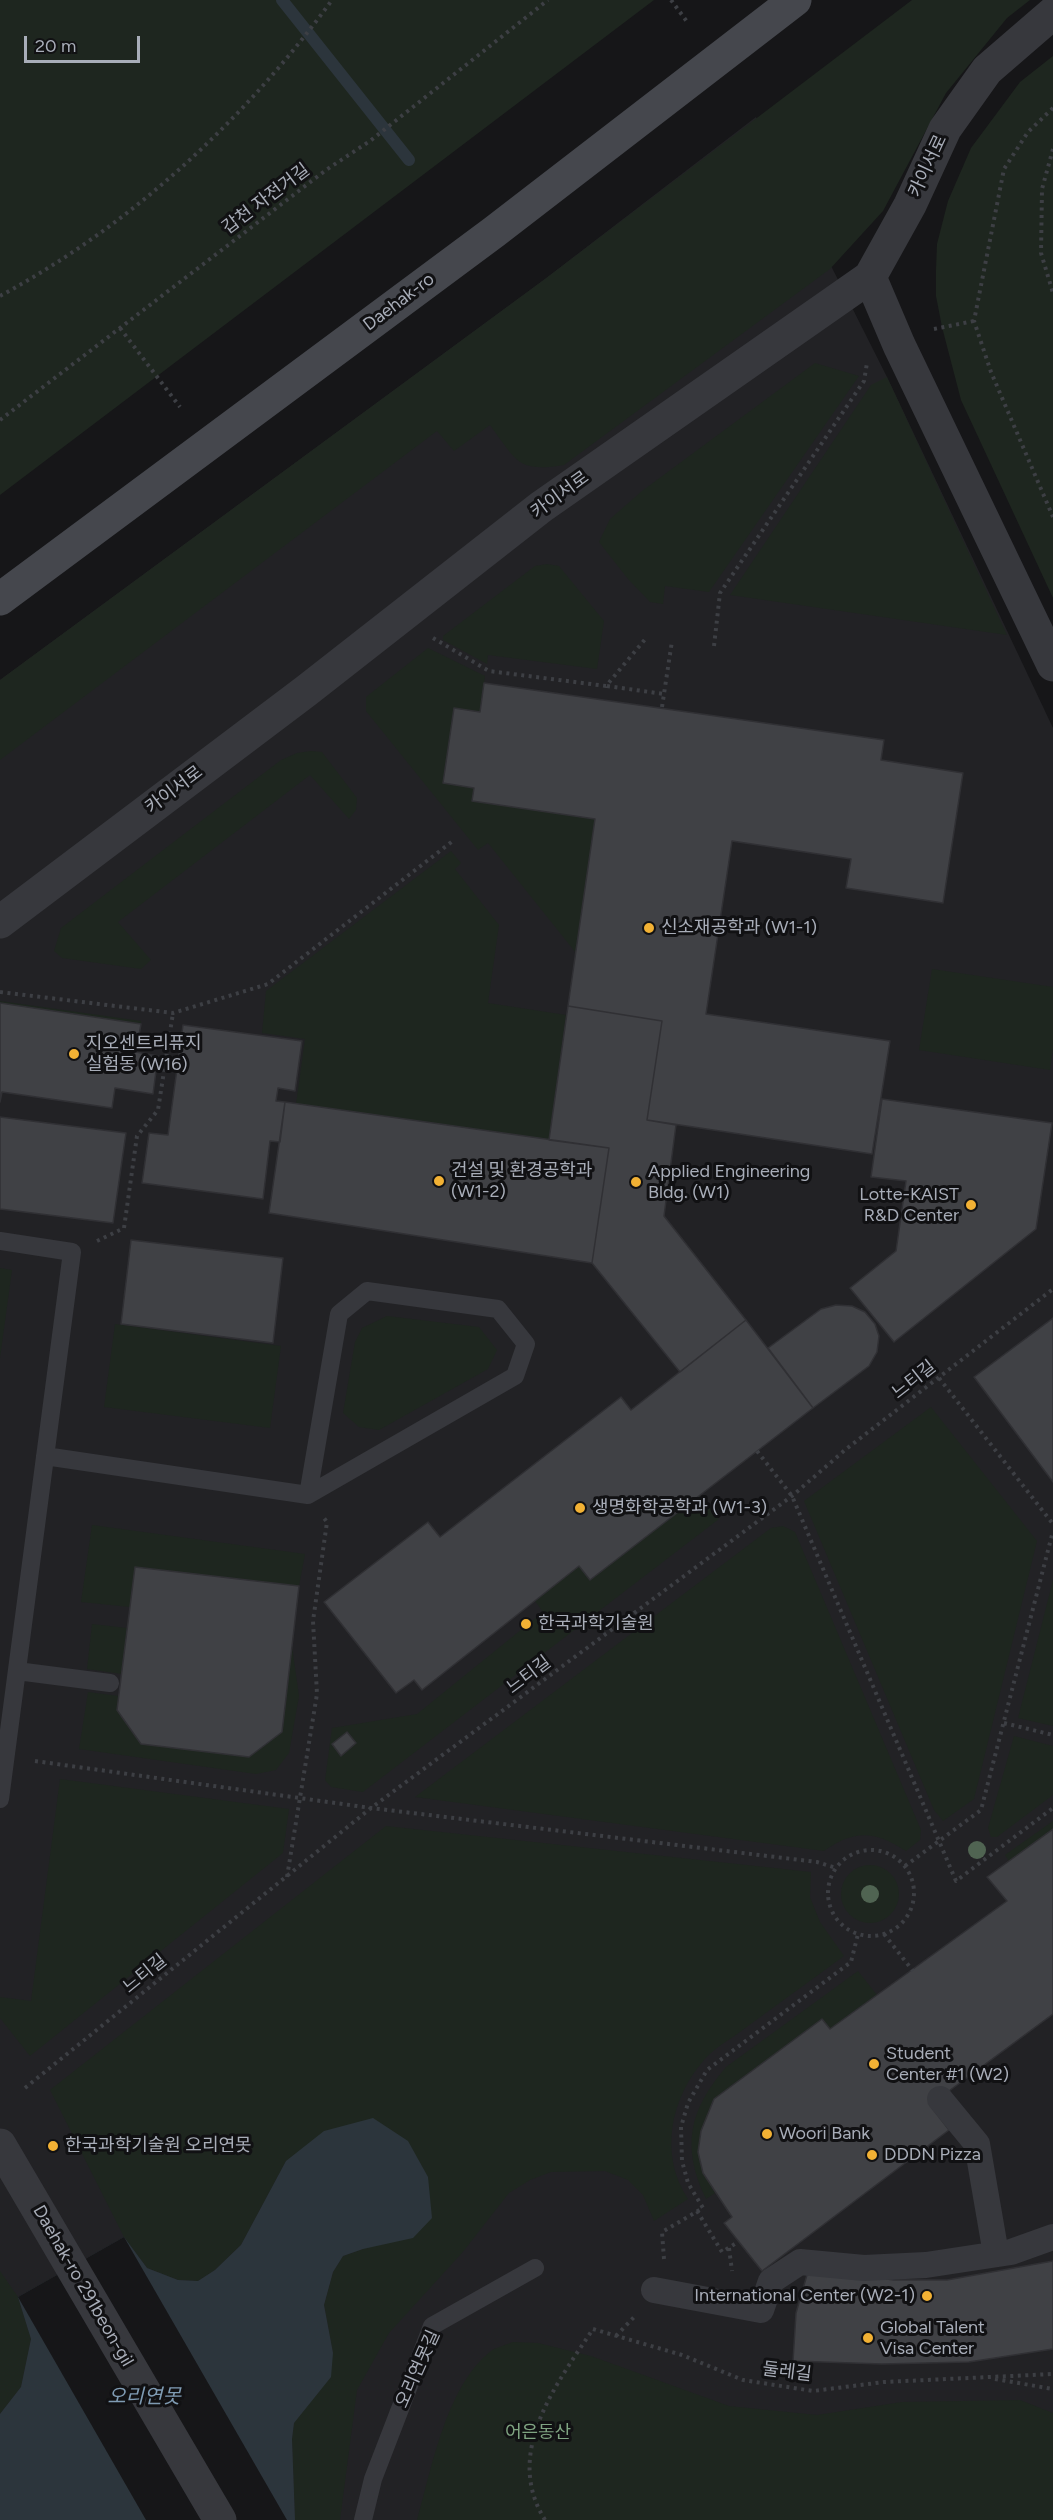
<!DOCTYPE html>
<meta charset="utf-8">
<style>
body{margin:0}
#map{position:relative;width:1053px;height:2520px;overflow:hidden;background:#161618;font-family:Figtree,sans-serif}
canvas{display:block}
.scale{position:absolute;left:24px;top:36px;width:116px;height:27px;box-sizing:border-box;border:3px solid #a8adb8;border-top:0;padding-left:8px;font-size:18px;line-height:21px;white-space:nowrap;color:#a8adb8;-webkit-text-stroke:4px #111113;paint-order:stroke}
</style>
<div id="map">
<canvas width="1053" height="2520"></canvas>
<div class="scale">20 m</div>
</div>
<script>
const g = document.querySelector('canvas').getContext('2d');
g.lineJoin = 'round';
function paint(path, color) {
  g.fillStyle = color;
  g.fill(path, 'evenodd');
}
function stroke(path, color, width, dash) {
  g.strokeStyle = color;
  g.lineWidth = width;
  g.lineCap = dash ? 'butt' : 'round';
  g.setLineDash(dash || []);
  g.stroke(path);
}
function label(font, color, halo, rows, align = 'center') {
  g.font = font + ' Figtree,"Noto Sans KR",sans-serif';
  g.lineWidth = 6;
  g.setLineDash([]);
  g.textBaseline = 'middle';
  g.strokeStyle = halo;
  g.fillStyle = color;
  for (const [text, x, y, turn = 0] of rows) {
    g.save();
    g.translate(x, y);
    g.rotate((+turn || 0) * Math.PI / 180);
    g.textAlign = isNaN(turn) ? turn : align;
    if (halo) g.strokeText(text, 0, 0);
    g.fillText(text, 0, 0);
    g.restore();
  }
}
paint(new Path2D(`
 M756 117 887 377 1053 728V2520H0V680L545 279Z`), '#222225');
paint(new Path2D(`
 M0 0H654L0 495Z
 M912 0H1030L1007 18 946 93 883 211 830 269 564 465C517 473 516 460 490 425L454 451 437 431 0 760V680L545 279Z
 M1053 56V598L961 400 942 327 936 296V270L937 244 948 201 971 148 1020 82Z
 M815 363 859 376 709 592 665 586 663 604 650 602 628 579 599 542 610 519 642 491Z
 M887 377 1007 635 730 595 871 385Z
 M547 564 559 566 604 621 597 669 488 655 487 664 443 640V636L535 566Z
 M428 648 485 676 480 712 454 709 443 783 474 788 472 801 595 819 576 953 488 843 478 850 366 711V697Z
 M311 751 322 752 357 798 356 810 349 819 310 775 118 922 151 960 141 969 62 958 54 951 61 928 281 760 297 753Z
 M451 851 461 863 455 869 499 925 488 1003 566 1015 549 1140 296 1104 305 1039 262 1033 266 991Z
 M932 969 1053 987V1049L1050 1070 919 1050Z
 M0 1001 141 1021V1024L0 1003Z
 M0 1268 12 1270 0 1358Z
 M387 1316 479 1327 497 1350 488 1369 379 1430 359 1427 343 1413 355 1342 362 1328Z
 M115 1324 281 1346 270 1428 104 1407Z
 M931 1407 1037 1541 974 1799 943 1821 934 1810 804 1501Z
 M699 1495 719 1519 363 1792 331 1787 325 1780 332 1728 417 1714 543 1612 535 1601 579 1566 590 1580Z
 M92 1525 305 1554 299 1586 135 1567 130 1607 81 1602Z
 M783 1526 795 1532 921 1830 920 1840 906 1851C875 1831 855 1829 824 1851L415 1797 771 1528Z
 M1053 1580V1726L1018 1718Z
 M92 1624 127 1628 122 1674 87 1669Z
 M292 1646 299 1696 289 1753 276 1770 256 1774 79 1749 88 1692 119 1696 117 1710 141 1744 249 1757 282 1732Z
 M1014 1736 1053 1746V1795L997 1837H991L988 1828Z
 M60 1779 289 1809 283 1853 30 2056 0 2018V1997L31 2001Z
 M1053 1821V1829L1009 1861 1005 1855Z
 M386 1826 811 1872 810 1897 820 1922 844 1956C811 1980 777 2005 744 2029 731 2039 714 2048 704 2060 670 2099 659 2155 688 2199L654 2221 643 2195 628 2180 605 2171 551 2172 530 2180 509 2193 462 2253 389 2333 357 2390 340 2520H295L292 2439 294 2423 304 2410 333 2353 324 2305 333 2272 343 2256 363 2249 286 2161 241 2245 215 2270 198 2281 178 2280 147 2268 124 2237 50 2090Z
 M841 1894a29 29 0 1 1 58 0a29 29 0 1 1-58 0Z
 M858 1971 877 1995 830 2029 714 2099 701 2131 698 2152 703 2173 715 2193 706 2199C681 2147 689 2110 726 2067Z
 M0 2271 18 2297 31 2339 21 2387 0 2414Z
 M513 2342 538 2343 591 2356 729 2406 817 2415 902 2402 1020 2400 1053 2413V2520H417C432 2468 446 2386 491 2351 497 2347 506 2345 513 2342Z`), '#1e261f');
paint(new Path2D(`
 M373 2118 408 2141 428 2177 432 2218 413 2238 363 2249 343 2256 333 2272 324 2305 333 2353 331 2377 294 2423 292 2439 295 2520H0V2414L21 2387 31 2339 18 2297 124 2237 147 2268 178 2280 198 2281 215 2270 241 2245 286 2161 324 2131Z`), '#2c353c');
paint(new Path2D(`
 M124 2237 287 2520H146L18 2297Z`), '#161618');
stroke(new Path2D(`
 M282 0 409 160`), '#2c353c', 12);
const building = new Path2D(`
 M484 683 884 740 881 760 963 773 943 903 846 888 851 859 732 841 706 1014 890 1041 872 1154 647 1120 662 1021 568 1006 595 819 472 801 474 788 443 783 454 708 480 712Z
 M0 1003 141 1024 136 1052 158 1056 153 1094 115 1088 112 1108 2 1092 0 1102Z
 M568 1006 662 1021 647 1120 676 1125 664 1216 746 1320 680 1372 592 1263 609 1148 549 1140Z
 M183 1025 302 1041 295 1091 278 1088 276 1101 285 1102 280 1142 270 1141 263 1199 142 1183 149 1133 168 1135Z
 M882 1099 1052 1123 1036 1229 894 1342 850 1288 896 1251 906 1181 871 1177Z
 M285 1102 609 1148 592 1263 269 1213Z
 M0 1117 126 1133 113 1223 0 1209Z
 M131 1240 283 1258 273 1343 121 1324Z
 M836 1305 852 1306 865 1312 875 1324 879 1336 877 1352 869 1366 813 1408 768 1348 821 1309Z
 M1053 1318V1482L974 1377Z
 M746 1320 813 1408 590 1580 579 1566 422 1690 414 1680 396 1693 324 1602 428 1522 440 1537 621 1397 631 1410Z
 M135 1567 299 1586 282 1732 249 1757 141 1744 117 1710Z
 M347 1732 356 1743 341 1756 332 1744Z
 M1053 1829V2014L930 2105 949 2130 762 2271 724 2223 732 2217 703 2173 698 2152 701 2131 714 2099 822 2019 830 2029 1007 1901 987 1877Z
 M1053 2261V2349L969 2362 882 2364 793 2361 796 2313 809 2268 894 2280H947Z`);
paint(building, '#404145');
stroke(building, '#303034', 1.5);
stroke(new Path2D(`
 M671 0 688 23
 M1053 108 1028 132 1004 169 974 321 991 372 1053 517
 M1053 149 1042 189 1041 253 1053 293
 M0 296C131 225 244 121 332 0
 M120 328 180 407
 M934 329 974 321
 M0 420 326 170 370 141 548 0
 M433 638 489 671 606 686 647 637
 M714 646 720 593 864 381 867 363
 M607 686 664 694
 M662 707 672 641
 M0 992 173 1013 268 984 454 840
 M97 1241 124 1228 137 1136 158 1110 173 1013
 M939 1378 1053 1524
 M757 1451 792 1496 956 1881 1053 1808
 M1004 1723 1053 1735
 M35 1761 371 1808 817 1862 836 1868
 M828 1893a43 43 0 1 1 86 0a43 43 0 1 1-86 0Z
 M905 1866 981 1810 1053 1531
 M287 1877 317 1694 313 1621 327 1522 324 1518
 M884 1934 913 1971
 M25 2088 371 1808 792 1496 845 1450 1053 1289
 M697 2211 722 2252 738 2242
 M729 2248 732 2271
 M664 2259 662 2232 703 2208 688 2183 682 2161 681 2127 688 2103 707 2070 851 1962 858 1934
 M616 2336 636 2315
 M995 2379 1053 2389
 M545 2520C503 2453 556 2385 593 2329L682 2355 743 2380 813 2391 884 2382 1053 2374`), '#3d3f44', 4, [3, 4.5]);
stroke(new Path2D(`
 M0 1241 72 1252 0 1799
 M45 1456 308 1495 515 1376 526 1344 498 1309 367 1291 339 1314 308 1495
 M17 1671 110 1683
 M363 2520 373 2479 432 2326 535 2268`), '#37383d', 18);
stroke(new Path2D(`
 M940 2099 977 2144 996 2254
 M654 2290 761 2310 771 2281 800 2262 864 2268 926 2265 1011 2252 1053 2237`), '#37383d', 26);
stroke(new Path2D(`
 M870 277 899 345 1053 665
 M0 922 306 691 541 507 870 277 910 205 945 129 987 70 1053 13
 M0 2145 220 2520`), '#37383d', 33);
stroke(new Path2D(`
 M0 599 494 232 795 0`), '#45474d', 33);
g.fillStyle = '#506452';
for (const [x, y] of [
 [977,1850],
 [870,1894]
]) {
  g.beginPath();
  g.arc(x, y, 9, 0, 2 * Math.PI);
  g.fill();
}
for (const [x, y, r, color] of [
 [649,928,6,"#f2b134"],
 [74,1054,6,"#f2b134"],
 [439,1181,6,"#f2b134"],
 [636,1182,6,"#f2b134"],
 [971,1205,6,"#f2b134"],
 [580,1508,6,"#f2b134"],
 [526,1624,6,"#f2b134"],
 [874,2064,6,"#f2b134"],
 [767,2134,6,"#f2b134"],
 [53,2146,6,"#f2b134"],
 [872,2155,6,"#f2b134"],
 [927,2296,6,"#f2b134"],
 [868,2338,6,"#f2b134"]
]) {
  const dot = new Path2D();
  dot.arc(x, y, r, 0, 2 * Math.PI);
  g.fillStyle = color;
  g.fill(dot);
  stroke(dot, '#111113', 2);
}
label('18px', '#a8adb8', '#111113', [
 ["카이서로",928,166,-65],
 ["갑천 자전거길",266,199,-37],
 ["Daehak-ro",399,302,-37],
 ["카이서로",560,495,-36],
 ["카이서로",174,790,-37],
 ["느티길",914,1380,-38],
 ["느티길",529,1675,-37],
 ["느티길",145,1974,-39],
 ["Daehak-ro 291beon-gil",83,2286,60],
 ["오리연못길",418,2369,-66],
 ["둘레길",787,2372,7]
]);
label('18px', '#a8adb8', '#111113', [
 ["신소재공학과 (W1-1)",661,928],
 ["지오센트리퓨지",86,1044],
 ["실험동 (W16)",86,1065],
 ["건설 및 환경공학과",451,1171],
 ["(W1-2)",451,1192],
 ["Applied Engineering",648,1172],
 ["Bldg. (W1)",648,1193],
 ["Lotte-KAIST",959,1195,"right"],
 ["R&D Center",959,1216,"right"],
 ["생명화학공학과 (W1-3)",592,1508],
 ["한국과학기술원",538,1624],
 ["Student",886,2054],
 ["Center #1 (W2)",886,2075],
 ["Woori Bank",779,2134],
 ["한국과학기술원 오리연못",65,2146],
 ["DDDN Pizza",884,2155],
 ["International Center (W2-1)",915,2296,"right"],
 ["Global Talent",880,2328],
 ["Visa Center",880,2349]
], 'left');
label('18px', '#7fa381', '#111113', [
 ["어은동산",538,2433]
]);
label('italic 20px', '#7f9bb3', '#111113', [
 ["오리연못",144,2397]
]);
</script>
